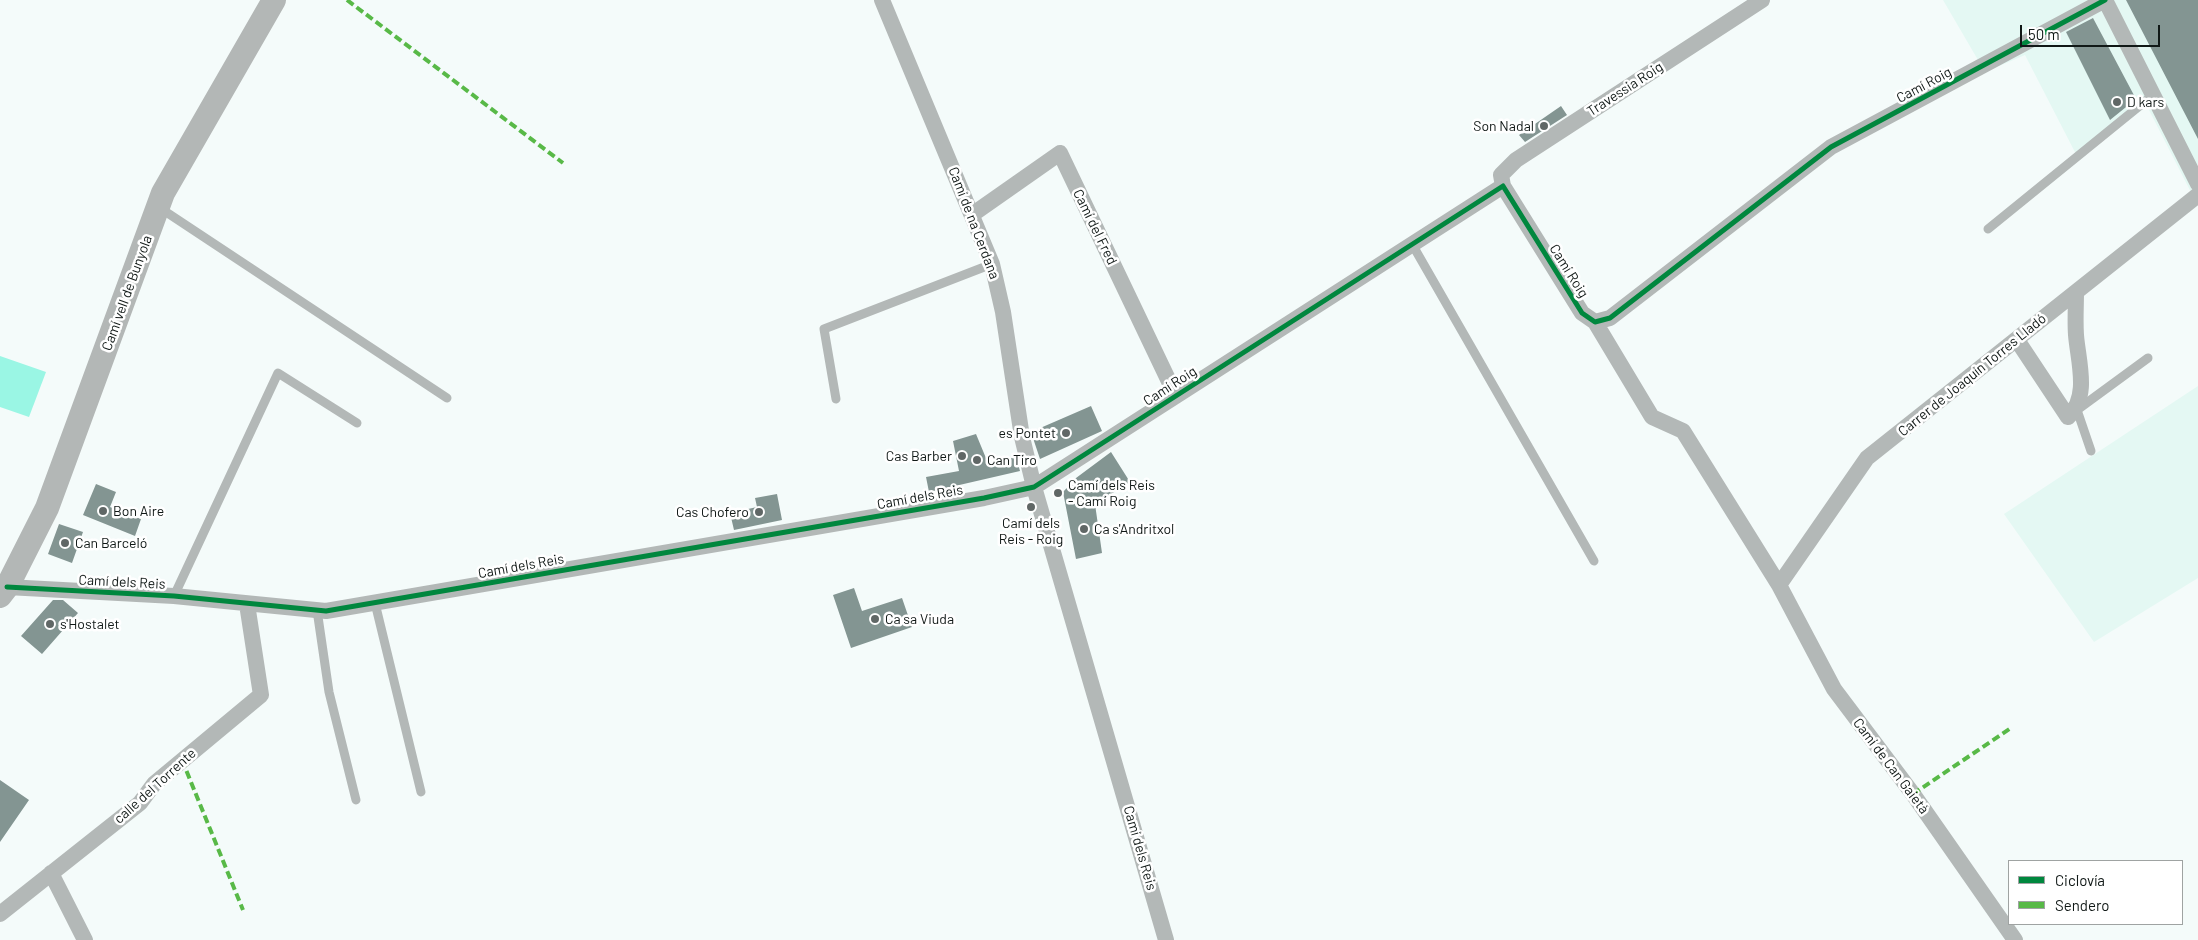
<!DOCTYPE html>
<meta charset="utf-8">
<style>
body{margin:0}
#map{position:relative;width:2198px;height:940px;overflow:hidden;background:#f4fbfa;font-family:Barlow,sans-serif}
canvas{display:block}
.legend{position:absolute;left:2008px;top:860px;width:175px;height:65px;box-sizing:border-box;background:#fff;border:1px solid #9fa3a2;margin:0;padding:6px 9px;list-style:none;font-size:15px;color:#101816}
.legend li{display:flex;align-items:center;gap:10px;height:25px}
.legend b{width:25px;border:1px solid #9fa3a2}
.scale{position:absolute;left:2020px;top:25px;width:140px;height:22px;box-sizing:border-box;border:2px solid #101816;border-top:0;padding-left:6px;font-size:15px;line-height:18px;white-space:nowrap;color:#101816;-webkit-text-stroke:4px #fff;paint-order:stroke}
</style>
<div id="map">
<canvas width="2198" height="940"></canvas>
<ul class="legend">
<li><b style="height:6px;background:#00873e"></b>Ciclovía</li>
<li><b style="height:6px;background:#58b947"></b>Sendero</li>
</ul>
<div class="scale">50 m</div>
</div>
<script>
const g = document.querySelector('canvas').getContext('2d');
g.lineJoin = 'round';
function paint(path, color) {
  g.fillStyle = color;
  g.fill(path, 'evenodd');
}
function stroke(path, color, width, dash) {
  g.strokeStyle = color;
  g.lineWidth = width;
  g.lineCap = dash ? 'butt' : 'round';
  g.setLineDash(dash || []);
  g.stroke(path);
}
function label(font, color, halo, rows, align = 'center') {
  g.font = font + ' Barlow,sans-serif';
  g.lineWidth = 5;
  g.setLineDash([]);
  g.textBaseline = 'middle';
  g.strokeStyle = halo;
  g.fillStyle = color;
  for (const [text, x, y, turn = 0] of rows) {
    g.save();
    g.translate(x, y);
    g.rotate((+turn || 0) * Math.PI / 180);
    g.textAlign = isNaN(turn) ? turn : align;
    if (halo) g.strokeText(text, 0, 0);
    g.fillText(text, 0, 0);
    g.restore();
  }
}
paint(new Path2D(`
 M1943 0H2198V206L2147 106 2078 158 2025 55 1985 72Z
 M2198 386V578L2094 642 2004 514Z`), '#e4f8f3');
paint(new Path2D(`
 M0 356 46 372 29 417 0 407Z`), '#9af6e4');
paint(new Path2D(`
 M2126 0H2198V139Z
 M2093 18 2136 99 2110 120 2066 32Z
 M1561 106 1567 115 1525 142 1519 135Z
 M1091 406 1102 431 1040 459 1031 432Z
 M976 434 988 463 1016 457 1020 471 929 492 926 477 959 471 953 441Z
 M1111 452 1130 482 1095 504 1102 553 1076 559 1063 492 1076 478Z
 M96 484 116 492 110 507 141 519 135 536 83 515Z
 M777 494 782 520 734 530 730 513 757 507 755 498Z
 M59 524 83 532 72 563 48 554Z
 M854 588 862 611 902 598 912 627 851 648 833 595Z
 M53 600H63L78 613 42 654 21 636Z
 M0 780 29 800 0 842Z`), '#839592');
stroke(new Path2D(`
 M160 208 447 398
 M1988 229 2153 95
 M1412 244 1594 561
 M836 399 824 329 992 264
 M2091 451 2077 410 2148 358
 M174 596 278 373 357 423
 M375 603 421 792
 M317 610 329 692 356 800`), '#b3b8b7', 9);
stroke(new Path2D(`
 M882 0 992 264 1003 312 1022 437 1034 487 1166 940
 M2105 0 2198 184
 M1503 186 1501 175 1516 160 1762 0
 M973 214 1060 153 1176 396
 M1595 322 1652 417 1683 431 1779 585 1834 689 1913 794 2015 940
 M2017 340 2068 417C2090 397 2078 361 2076 335 2075 321 2076 306 2076 292
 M1779 585 1867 458 2198 195
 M7 587 174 596 326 611 984 498 1034 487 1503 186 1582 313 1595 322 1610 318 1831 147 2105 0
 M51 873 85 940
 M0 914 140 803 154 784 261 695 247 604`), '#b3b8b7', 16);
stroke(new Path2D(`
 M0 596 7 587 47 508 163 193 274 0`), '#b3b7b6', 24);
stroke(new Path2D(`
 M347 0 563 163
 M182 760 243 910
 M1913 794 2011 728`), '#58b947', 4, [8, 4]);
stroke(new Path2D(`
 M7 587 174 596 326 611 984 498 1034 487 1503 186 1582 313 1595 322 1610 318 1831 147 2105 0`), '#00873e', 5);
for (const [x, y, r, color] of [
 [2117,102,5,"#606766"],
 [1544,126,5,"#606766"],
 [1066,433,5,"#606766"],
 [962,456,5,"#606766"],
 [977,460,5,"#606766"],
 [1058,493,5,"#606766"],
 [1031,507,5,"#606766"],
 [103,511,5,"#606766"],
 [759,512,5,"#606766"],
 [1084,529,5,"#606766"],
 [65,543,5,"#606766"],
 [875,619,5,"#606766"],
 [50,624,5,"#606766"]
]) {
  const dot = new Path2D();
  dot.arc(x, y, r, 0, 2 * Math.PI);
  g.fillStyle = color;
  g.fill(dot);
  stroke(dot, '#fff', 2);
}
label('14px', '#101816', '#fff', [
 ["Camí Roig",1924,85,-28],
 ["Travessia Roig",1625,89,-33],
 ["Camí de na Cerdana",974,223,69],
 ["Camí del Fred",1095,227,64],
 ["Camí Roig",1569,271,58],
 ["Camí vell de Bunyola",127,293,-70],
 ["Carrer de Joaquín Torres Lladó",1972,375,-39],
 ["Camí Roig",1170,386,-33],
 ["Camí dels Reis",920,497,-10],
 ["Camí dels Reis",521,566,-10],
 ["Camí dels Reis",122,582,3],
 ["Camí de Can Gaietà",1891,766,53],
 ["calle del Torrente",155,786,-42],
 ["Camí dels Reis",1140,848,74]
]);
label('14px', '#101816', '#fff', [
 ["D kars",2127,102],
 ["Son Nadal",1534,126,"right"],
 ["es Pontet",1056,433,"right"],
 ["Cas Barber",952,456,"right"],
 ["Can Tiro",987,460],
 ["Camí dels Reis",1068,485],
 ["- Camí Roig",1068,501],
 ["Bon Aire",113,511],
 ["Cas Chofero",749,512,"right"],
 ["Camí dels",1031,523,"center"],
 ["Reis - Roig",1031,539,"center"],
 ["Ca s'Andritxol",1094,529],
 ["Can Barceló",75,543],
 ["Ca sa Viuda",885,619],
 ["s'Hostalet",60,624]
], 'left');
</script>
